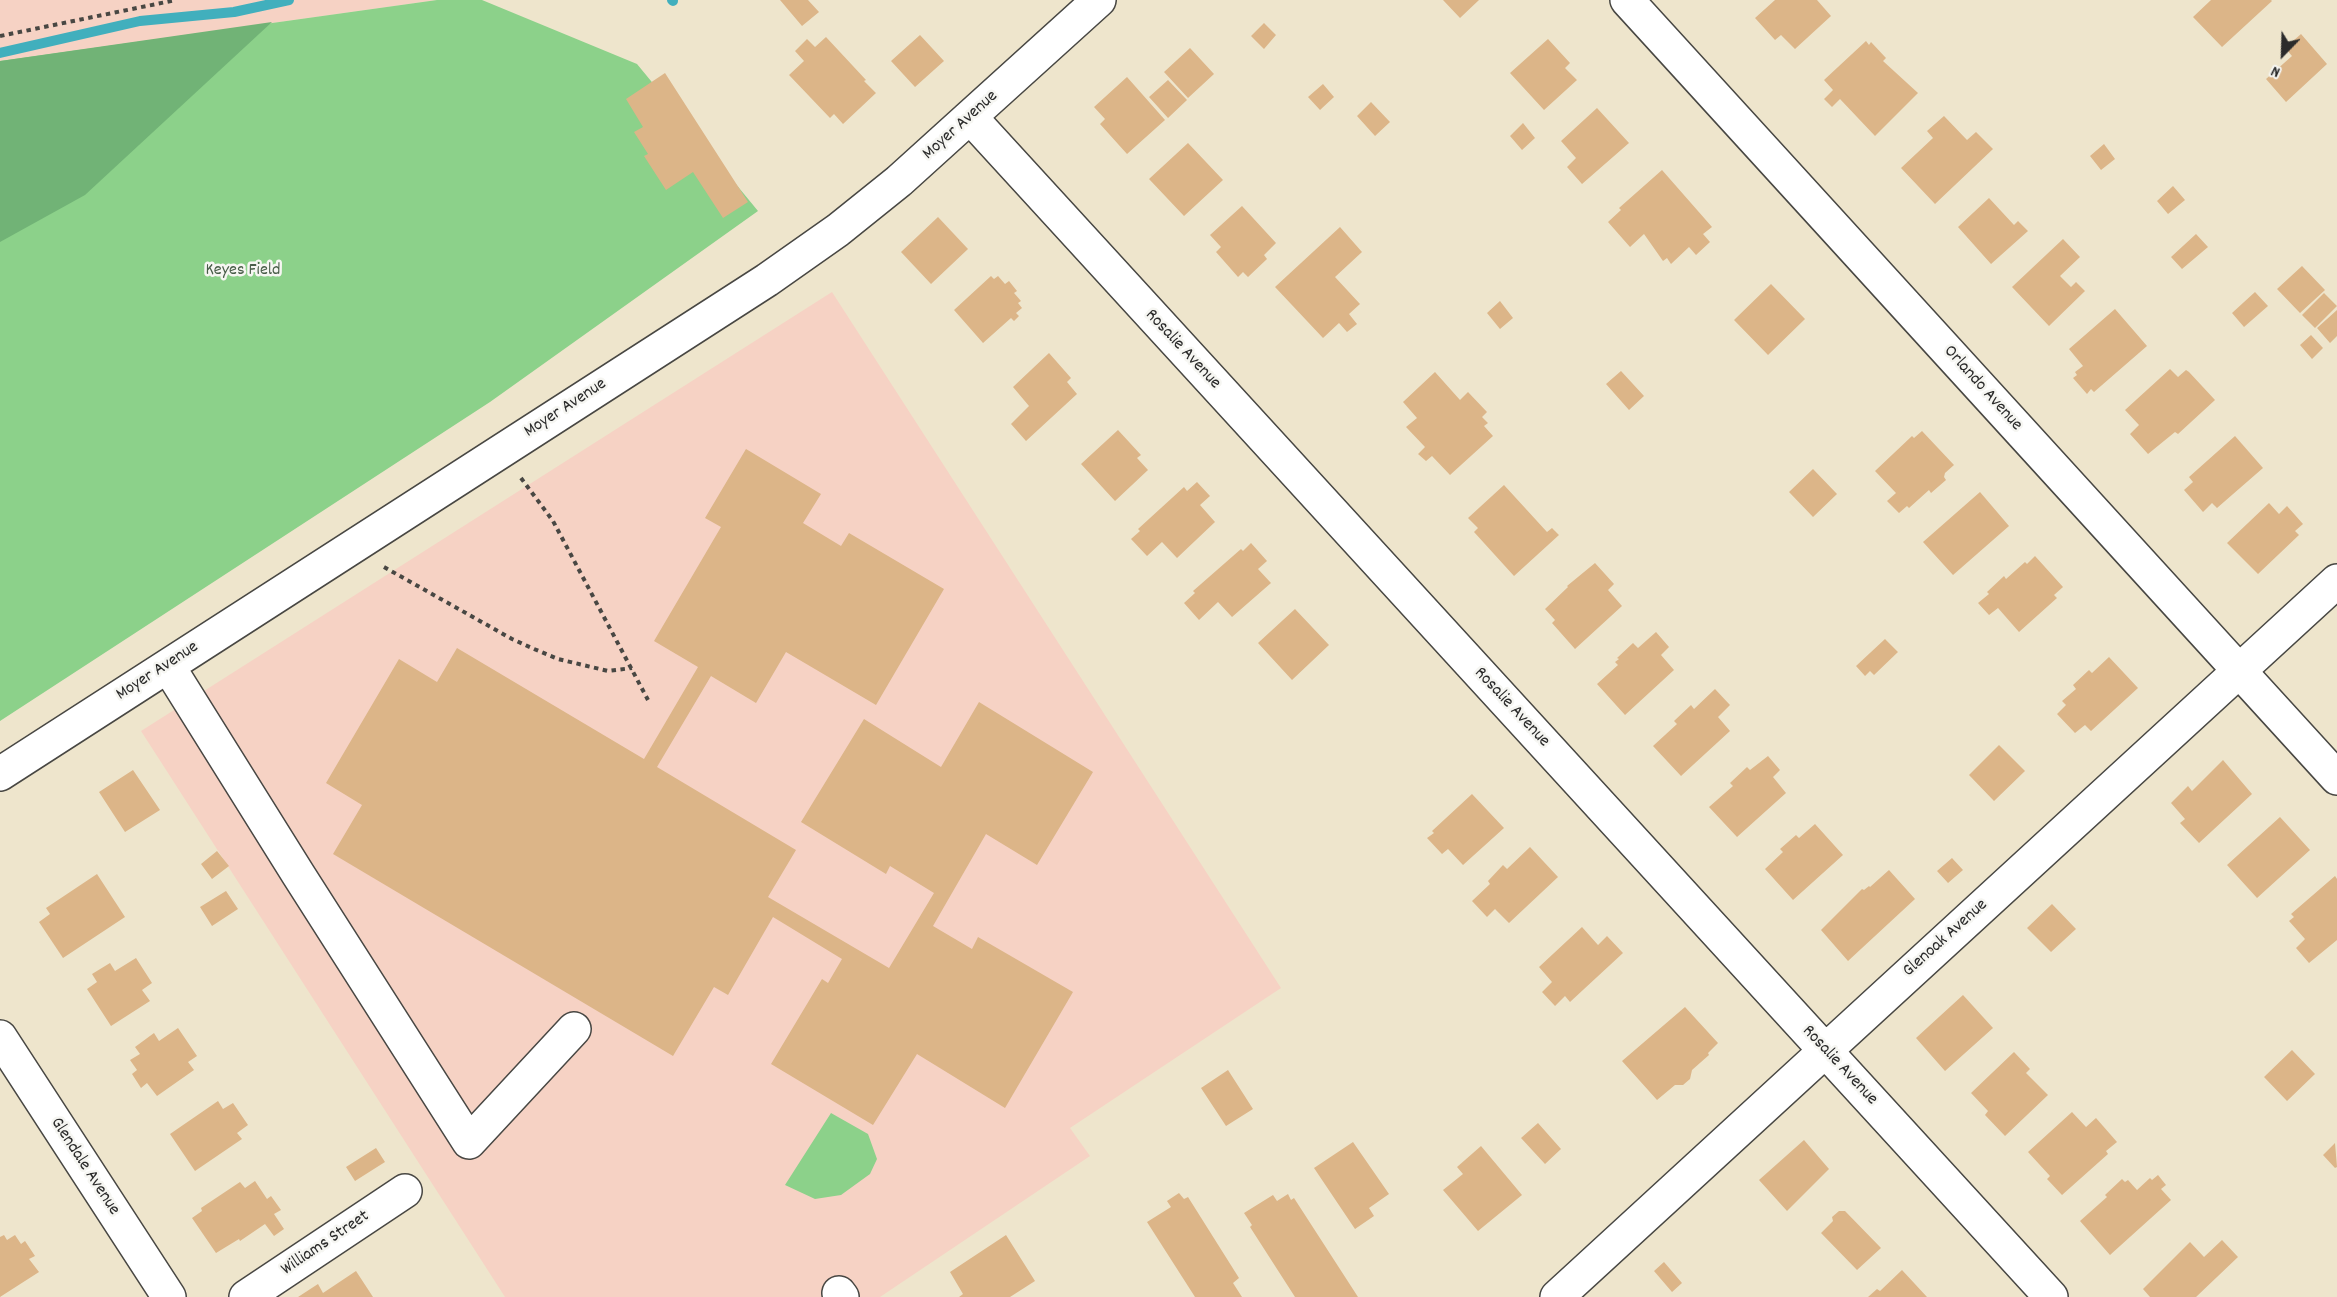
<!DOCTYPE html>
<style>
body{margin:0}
#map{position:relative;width:2337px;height:1297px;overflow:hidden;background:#eee5cc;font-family:Dekko,sans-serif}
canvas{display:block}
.north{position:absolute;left:2253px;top:24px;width:60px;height:60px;-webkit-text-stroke:4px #f6f6f2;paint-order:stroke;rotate:203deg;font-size:16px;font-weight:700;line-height:24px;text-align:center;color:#2b2b2b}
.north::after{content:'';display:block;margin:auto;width:21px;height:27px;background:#2b2b2b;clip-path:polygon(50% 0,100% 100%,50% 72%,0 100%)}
</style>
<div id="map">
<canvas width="2337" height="1297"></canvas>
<div class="north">N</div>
</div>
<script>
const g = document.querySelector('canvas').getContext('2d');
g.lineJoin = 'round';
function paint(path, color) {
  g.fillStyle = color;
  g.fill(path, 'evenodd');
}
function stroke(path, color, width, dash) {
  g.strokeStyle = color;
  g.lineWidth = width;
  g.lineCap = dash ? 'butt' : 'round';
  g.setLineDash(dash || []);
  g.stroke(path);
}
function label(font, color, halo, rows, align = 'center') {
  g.font = font + ' Dekko,sans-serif';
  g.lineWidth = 5;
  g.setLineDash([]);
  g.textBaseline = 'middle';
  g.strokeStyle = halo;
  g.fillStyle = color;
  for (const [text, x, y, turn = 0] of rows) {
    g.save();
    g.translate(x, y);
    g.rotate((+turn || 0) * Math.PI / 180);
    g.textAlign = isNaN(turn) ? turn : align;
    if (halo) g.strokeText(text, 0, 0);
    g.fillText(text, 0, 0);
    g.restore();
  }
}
paint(new Path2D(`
 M0 0H437L0 61Z
 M832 292 1281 988 1070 1128 1090 1156 880 1297H505L141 731Z`), '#f6d2c4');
paint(new Path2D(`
 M437 0H482L637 64 758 211 490 402 0 721V61Z
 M831 1113 868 1134 877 1159 870 1174 841 1195 815 1199 785 1185Z`), '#8cd18a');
paint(new Path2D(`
 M272 22 85 195 0 242V61Z`), '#71b376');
stroke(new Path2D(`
 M672 0 673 1
 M0 53 140 21 234 12 289 0`), '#41afbd', 10);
paint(new Path2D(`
 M780 0H808L819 12 802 26Z
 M1443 0H1479L1460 18Z
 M1775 0H1817L1831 16 1795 49 1781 35 1775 40 1755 18Z
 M2211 0H2271L2272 1 2222 47 2193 17Z
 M1264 23 1276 35 1264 49 1251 36Z
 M2301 34 2327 64 2286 102 2266 79 2292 56 2285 48Z
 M920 35 944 61 915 87 891 61Z
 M826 37 866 80 864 81 876 93 843 124 834 114 830 118 789 75 804 61 795 51 807 39 815 47Z
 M1548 39 1570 63 1565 68 1577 80 1544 110 1510 73Z
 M1866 41 1869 45 1871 42 1886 58 1883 61 1918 93 1875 136 1840 99 1832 107 1824 99 1833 90 1824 80Z
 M1190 48 1214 74 1188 98 1164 72Z
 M665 73 748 202 723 218 693 172 666 190 644 156 648 154 634 132 643 127 626 99Z
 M1127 77 1165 120 1127 154 1100 124 1105 119 1094 107Z
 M1168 80 1187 100 1168 118 1149 97Z
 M1323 84 1334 97 1320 110 1308 97Z
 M1371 102 1390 122 1375 136 1357 116Z
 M1597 108 1629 143 1582 184 1567 167 1576 158 1561 141Z
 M1944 116 1967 140 1976 132 1993 149 1935 204 1901 168 1933 138 1927 131Z
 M1523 123 1535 138 1522 150 1510 136Z
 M1188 143 1223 180 1184 216 1149 179Z
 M2104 144 2115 159 2101 170 2090 156Z
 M1662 170 1712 227 1703 234 1710 242 1696 255 1689 247 1671 264 1667 258 1663 261 1644 234 1630 247 1608 222 1621 210 1619 208Z
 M2173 186 2185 200 2168 214 2157 201Z
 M1989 198 2014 225 2018 221 2028 231 1991 264 1958 227Z
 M1242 206 1276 243 1264 255 1267 259 1248 277 1243 272 1238 277 1216 252 1221 247 1210 235Z
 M938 217 968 249 931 284 901 252Z
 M1340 227 1362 252 1335 277 1360 304 1349 314 1357 324 1347 332 1339 323 1323 338 1275 287Z
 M2196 234 2208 247 2182 269 2171 257Z
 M2063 239 2080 257 2060 276 2071 287 2076 282 2085 291 2049 326 2012 287Z
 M2302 266 2325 290 2300 313 2277 289Z
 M991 276 994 279 998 276 1005 284 1009 281 1017 291 1014 293 1021 301 1018 303 1022 308 1016 313 1019 316 1014 321 1011 318 983 343 954 310Z
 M1771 284 1805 319 1768 355 1734 320Z
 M2255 292 2268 306 2244 327 2232 313Z
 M2324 293 2337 306 2315 328 2302 315Z
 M1500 301 1513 318 1500 329 1487 313Z
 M2115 309 2147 346 2094 392 2091 389 2087 394 2073 378 2077 375 2075 372 2083 366 2069 349Z
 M2337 310V336L2330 343 2317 328Z
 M2311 335 2323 348 2312 359 2300 345Z
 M1049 353 1071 378 1067 382 1077 394 1026 441 1011 424 1029 406 1013 387Z
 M2170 369 2178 377 2186 370 2189 372 2215 400 2178 434 2175 432 2148 454 2130 434 2139 425 2125 410Z
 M1621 371 1644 396 1629 410 1606 384Z
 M1435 372 1460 400 1468 392 1487 412 1482 417 1488 423 1484 426 1493 436 1450 475 1432 456 1426 461 1418 454 1425 447 1406 427 1417 418 1403 402Z
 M1118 430 1141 455 1137 458 1148 470 1115 501 1081 464Z
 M1922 431 1954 465 1945 473 1944 477 1946 480 1931 493 1929 490 1909 508 1907 506 1899 513 1887 501 1896 493 1875 471 1912 436 1914 438Z
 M2235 436 2263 468 2217 508 2212 503 2203 512 2184 490 2193 482 2189 477Z
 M746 449 821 494 803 523 841 546 849 533 944 589 876 705 786 652 756 703 711 676 657 767 796 850 768 897 889 968 934 893 890 866 886 874 801 822 864 719 941 767 979 702 1093 772 1037 865 986 834 933 926 972 949 978 937 1073 992 1005 1108 917 1054 873 1125 771 1064 822 979 828 983 842 959 773 917 728 995 714 987 673 1056 333 854 362 805 326 783 399 659 437 682 457 648 644 759 698 667 654 641 721 527 705 518Z
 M1813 469 1837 494 1813 517 1789 492Z
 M1197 482 1210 496 1200 505 1215 522 1177 558 1162 542 1147 556 1131 539 1140 531 1138 529 1184 487 1187 491Z
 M1504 485 1547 532 1552 528 1559 535 1514 576 1474 532 1478 528 1468 518Z
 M1980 492 2009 526 1953 575 1923 542Z
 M2269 503 2279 514 2287 506 2303 524 2295 531 2299 535 2258 574 2227 543Z
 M1251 543 1267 561 1258 569 1271 583 1232 617 1218 602 1199 620 1184 603 1195 593 1193 591 1241 549 1243 551Z
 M2035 556 2063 587 2054 595 2057 598 2019 632 1998 608 1989 615 1978 603 1989 594 1987 592 2004 576 2006 579 2025 562 2027 564Z
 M1595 563 1614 584 1608 590 1622 606 1575 649 1552 623 1555 620 1545 609 1568 587 1567 586Z
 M1295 609 1329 645 1292 680 1258 643Z
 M1656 632 1669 647 1661 655 1674 670 1625 715 1597 684 1618 665 1615 662 1619 659 1617 658 1633 643 1638 648Z
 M1885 639 1898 652 1874 675 1870 671 1865 676 1856 666Z
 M2109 657 2138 688 2091 731 2085 725 2075 733 2057 714 2066 705 2062 701 2076 689 2073 685 2089 670 2092 673Z
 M1715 689 1730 705 1718 717 1730 731 1681 776 1653 746 1677 724 1674 721 1691 705 1694 709Z
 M1999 745 2025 771 1994 801 1969 775Z
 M1768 756 1780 770 1773 777 1786 793 1737 837 1709 807 1733 786 1730 783 1747 767 1750 770Z
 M2223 760 2252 794 2199 843 2180 823 2185 819 2171 803 2188 786 2192 791Z
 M133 770 160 810 125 832 99 792Z
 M1472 794 1504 828 1463 865 1448 849 1442 854 1427 838 1434 833 1432 831Z
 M2280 817 2310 850 2257 898 2227 865Z
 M1815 824 1843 855 1793 900 1765 869 1783 852 1780 849 1796 835 1799 838Z
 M1530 847 1558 877 1509 923 1495 909 1487 917 1472 901 1490 884 1488 881 1503 865 1507 869Z
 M217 851 229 866 212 879 201 864Z
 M1952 858 1963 870 1948 883 1937 871Z
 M1889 870 1915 899 1848 961 1821 930 1862 889 1864 890 1869 886 1870 887Z
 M97 874 125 917 63 958 39 922 50 914 46 908Z
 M2335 876 2337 879V940L2309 963 2296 948 2305 939 2289 921 2294 917 2291 914Z
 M226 891 238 909 212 926 200 907Z
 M2052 904 2076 929 2051 952 2027 928Z
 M1582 927 1598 945 1607 936 1623 953 1570 1002 1565 996 1555 1006 1542 992 1552 982 1539 967Z
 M136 958 152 983 142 990 150 1001 111 1026 87 989 97 982 92 974 110 963 115 971Z
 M1963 995 1993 1028 1945 1071 1916 1038Z
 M1685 1007 1718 1043 1708 1053 1709 1055 1692 1070 1690 1079 1683 1085H1675L1657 1100 1622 1061Z
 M178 1028 197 1056 188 1062 194 1070 157 1096 147 1083 141 1088 132 1074 137 1070 130 1060 140 1054 135 1047 154 1033 159 1041Z
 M2292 1050 2315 1074 2287 1101 2264 1077Z
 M2014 1052 2030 1069 2026 1073 2048 1095 2005 1136 1985 1115 1988 1111 1971 1093Z
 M1228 1070 1253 1109 1226 1126 1201 1088Z
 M218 1101 223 1109 233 1103 248 1125 237 1133 242 1139 195 1171 170 1134Z
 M2072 1112 2086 1127 2096 1118 2117 1142 2106 1151 2108 1154 2062 1195 2047 1179 2050 1176 2028 1152Z
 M1538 1123 1561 1149 1545 1164 1521 1138Z
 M1804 1140 1829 1169 1787 1211 1759 1180Z
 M1353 1142 1389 1194 1369 1208 1374 1216 1355 1229 1314 1168Z
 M2335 1143 2337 1167 2335 1168 2323 1155Z
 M1481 1146 1522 1195 1478 1231 1443 1190 1463 1174 1457 1167Z
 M376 1148 385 1162 355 1181 346 1167Z
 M2158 1175 2166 1185 2161 1189 2171 1200 2110 1255 2080 1221 2107 1197 2105 1195 2122 1179 2125 1182 2128 1180 2137 1190 2150 1178 2152 1180Z
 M255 1181 267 1199 271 1196 281 1210 274 1214 284 1229 274 1236 265 1224 240 1241 239 1239 216 1253 192 1218 202 1211 201 1208 240 1182 245 1188Z
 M1179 1193 1184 1199 1188 1197 1239 1278 1233 1283 1242 1297H1195L1147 1222 1171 1207 1167 1201Z
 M1288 1194 1291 1200 1294 1198 1358 1297H1295L1250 1227 1252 1225 1244 1213 1273 1195 1277 1201Z
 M1839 1211H1845L1881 1248 1857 1270 1821 1233 1833 1221 1832 1217Z
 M4 1235 7 1240 15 1235 21 1244 25 1241 35 1256 29 1259 39 1272 0 1297V1237Z
 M1006 1235 1035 1281 1010 1297H959L963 1294 950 1272Z
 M2222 1240 2238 1257 2196 1297H2150L2143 1289 2190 1242 2204 1257Z
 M1664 1262 1682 1283 1672 1292 1654 1271Z
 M1902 1270 1927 1297H1868L1877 1289 1880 1291Z
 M356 1271 373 1297H298L318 1284 323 1293Z`), '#dcb588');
const minor = new Path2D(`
 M1627 0 2337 778
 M971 118 2051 1297
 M168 666 298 874 469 1142 574 1029
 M0 774 767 280 838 230 899 181 1099 0
 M0 1037 169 1297
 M839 1293 842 1297
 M246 1297 405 1191
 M1557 1297 2337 581`);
stroke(minor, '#484743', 36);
stroke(new Path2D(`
 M0 36 176 0
 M521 478 553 521 648 700
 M384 567 512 639 534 649 558 659 608 671 632 668`), '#484743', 4, [4.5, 4.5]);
stroke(minor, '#fff', 33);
label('18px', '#2b2b2b', '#f6f6f2', [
 ["Moyer Avenue",961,126,-42],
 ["Rosalie Avenue",1182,350,47],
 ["Orlando Avenue",1982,389,48],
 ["Moyer Avenue",566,409,-33],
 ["Moyer Avenue",158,672,-33],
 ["Rosalie Avenue",1511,708,47],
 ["Glenoak Avenue",1946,939,-42],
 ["Rosalie Avenue",1839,1066,47],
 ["Glendale Avenue",84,1167,57],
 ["Williams Street",326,1244,-34]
]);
label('18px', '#485d48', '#f6f6f2', [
 ["Keyes Field",243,272]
]);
</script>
